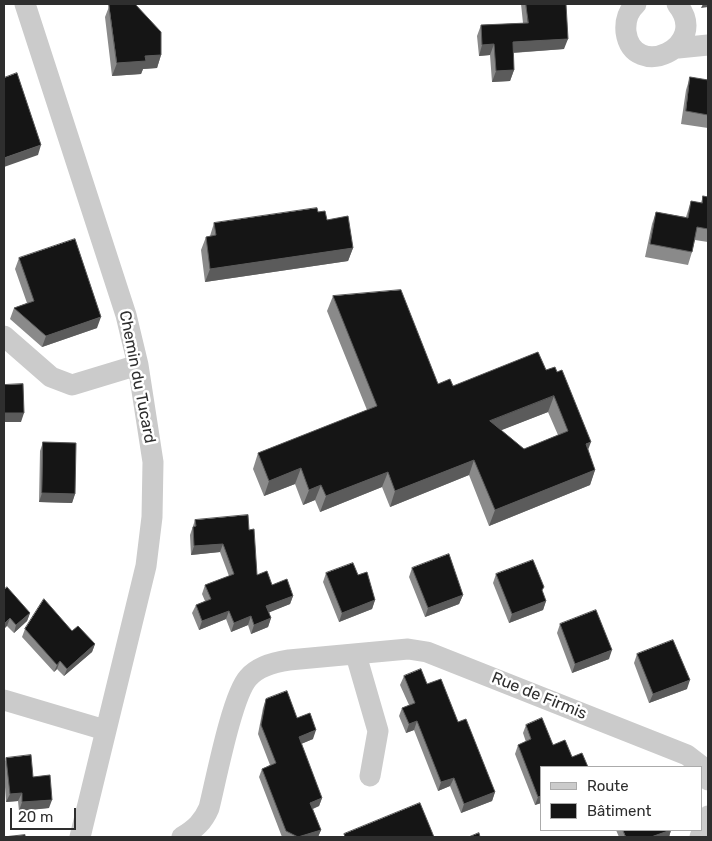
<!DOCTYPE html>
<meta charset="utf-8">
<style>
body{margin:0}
#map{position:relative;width:712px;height:841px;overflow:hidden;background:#fff;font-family:Rubik,sans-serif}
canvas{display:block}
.frame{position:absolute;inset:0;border:5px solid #2e2e2e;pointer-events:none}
.legend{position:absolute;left:540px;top:766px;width:162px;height:65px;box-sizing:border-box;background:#fff;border:1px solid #ababab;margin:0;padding:6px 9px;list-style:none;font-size:15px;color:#2e2e2e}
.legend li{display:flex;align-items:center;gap:10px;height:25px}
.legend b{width:25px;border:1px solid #ababab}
.scale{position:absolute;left:10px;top:808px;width:66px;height:22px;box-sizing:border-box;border:2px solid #2e2e2e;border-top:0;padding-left:6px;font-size:15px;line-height:18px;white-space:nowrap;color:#2e2e2e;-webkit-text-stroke:4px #fff;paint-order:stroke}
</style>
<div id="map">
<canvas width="712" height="841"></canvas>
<div class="frame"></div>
<ul class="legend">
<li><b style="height:6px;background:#cbcbcb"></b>Route</li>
<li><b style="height:14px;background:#151515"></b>Bâtiment</li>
</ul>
<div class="scale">20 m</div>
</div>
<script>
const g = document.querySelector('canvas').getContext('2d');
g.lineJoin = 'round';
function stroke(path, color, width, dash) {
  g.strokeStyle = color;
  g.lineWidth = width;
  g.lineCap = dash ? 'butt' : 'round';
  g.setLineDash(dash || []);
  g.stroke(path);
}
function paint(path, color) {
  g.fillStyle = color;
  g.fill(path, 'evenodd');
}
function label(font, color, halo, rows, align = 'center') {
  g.font = font + ' Rubik,sans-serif';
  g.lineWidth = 5;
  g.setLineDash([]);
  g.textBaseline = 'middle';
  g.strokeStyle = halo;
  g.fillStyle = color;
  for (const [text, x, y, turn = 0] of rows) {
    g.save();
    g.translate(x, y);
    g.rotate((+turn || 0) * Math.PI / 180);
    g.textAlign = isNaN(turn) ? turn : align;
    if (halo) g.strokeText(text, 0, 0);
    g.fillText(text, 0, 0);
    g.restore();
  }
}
stroke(new Path2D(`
 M25 4 126 315 138 365 153 462 152 517 146 566 80 837
 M636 4C628 11 625 21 626 32 633 82 712 47 677 4
 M678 48 708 45
 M4 336 51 377 72 385 138 365
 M356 655 378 731 370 776
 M4 700 105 730
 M182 837C195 829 203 822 209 808 216 780 232 696 248 678 258 666 275 662 289 660L408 649 427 652 687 755 700 765 708 780
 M700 837 708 816`), '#cbcbcb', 21);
paint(new Path2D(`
 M110 4 161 55 157 68 143 69 141 74 112 76 105 17Z
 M521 4H566L564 49 513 53 514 70 510 81 492 82 490 55 479 56 477 36 481 25 523 23Z
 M690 77 708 80V128L681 124 686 90Z
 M703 196 708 197V242L695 240 692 252 688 265 645 257 652 224 656 212 686 217 691 201 701 203Z
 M318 212 327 220 353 248 348 261 205 282 201 250 206 237 210 236 214 223Z
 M19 258 97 328 42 347 10 319 14 308 27 303 15 269Z
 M333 296 438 384 453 386 546 370 588 450 595 470 590 485 489 526 469 475 390 507 382 487 320 512 315 500 303 505 295 484 264 496 253 469 258 453 367 410 327 311ZM548 412 558 435 524 449 501 430Z
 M43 442 75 494 72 503 39 502 40 451Z
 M195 520 249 530 257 575 272 585 293 596 290 604 269 612 271 618 268 627 251 634 248 625 231 632 226 619 199 630 192 613 196 605 205 601 202 594 205 585 229 576 220 552 191 555 190 535Z
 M412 568 463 595 459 604 425 617 409 577Z
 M326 573 358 575 375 600 372 609 339 622 323 582Z
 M496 574 542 591 546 601 543 610 509 623 493 583Z
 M4 590 30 613 27 621 14 633 7 626Z
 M560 624 609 659 572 673 557 633Z
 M25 629 72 631 95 644 92 652 64 676 57 669 54 672 22 637Z
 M637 654 687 689 649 703 634 663Z
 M404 676 427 684 458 722 495 792 492 801 461 813 450 786 438 791 414 730 406 733 399 716 402 708 409 705 400 685Z
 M266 699 297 718 313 739 301 744 322 798 319 806 313 809 321 830 318 837H282L259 777 262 769 270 765 258 734 263 708Z
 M526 725 553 745 588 767H541V803L535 805 515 754 518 745 526 742 523 733Z
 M6 758 33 777 49 808 19 811 18 801 6 802 4 772V765Z
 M616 830H671L669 837H619Z`), '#8a8a8a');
paint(new Path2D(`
 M703 4H708V7L701 8Z
 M568 39 564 49 509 53 513 42Z
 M494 44 490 55 479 56 482 45Z
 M161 55 157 68 143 69 141 74 112 76 117 63 145 56Z
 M514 70 510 81 492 82 496 71Z
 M41 145 38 155 4 167V158Z
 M353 248 348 261 205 282 210 269Z
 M101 317 97 328 42 347 46 336Z
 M554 396 548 412 484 437 490 421Z
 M4 413H24L21 422H4Z
 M591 442 585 458 586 444Z
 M474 460 469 475 390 507 395 491Z
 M301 468 295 484 264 496 269 481Z
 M595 470 590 485 489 526 495 510Z
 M388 472 382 487 320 512 326 496Z
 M321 485 315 500 303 505 309 490Z
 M42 493 75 494 72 503 39 502Z
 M223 544 220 552 191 555 194 546Z
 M463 595 459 604 425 617 428 608Z
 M293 596 290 604 263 615 266 606Z
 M375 600 372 609 339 622 342 613Z
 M546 601 543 610 509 623 512 614Z
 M229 611 226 619 199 630 202 621Z
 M30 613 27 621 14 633 16 625Z
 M251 616 248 625 231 632 234 623Z
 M10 618 7 626 4 629V624Z
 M271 618 268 627 251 634 254 625Z
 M95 644 92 652 64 676 67 669Z
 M612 650 609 659 572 673 575 664Z
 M60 661 57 669 54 672 57 665Z
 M690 680 687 689 649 703 653 694Z
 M417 721 414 730 406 733 409 724Z
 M316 730 313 739 296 746 299 737Z
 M454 778 450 786 438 791 441 782Z
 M495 792 492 801 461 813 464 804Z
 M22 793 18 801 6 802 10 794Z
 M541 796V803L535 805 538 797Z
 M322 798 319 806 307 811 310 803Z
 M52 800 49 808 19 811 22 802Z
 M321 830 318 837H298Z
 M671 830 669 837H651Z`), '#5b5b5b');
const building = new Path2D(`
 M109 4H135L161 32V55L145 56 146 61 117 63Z
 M526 4H566L568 39 513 42 514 70 496 71 494 44 482 45 481 25 528 23Z
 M17 73 41 145 4 158V78Z
 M690 77 708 80V115L686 111Z
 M703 196 708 197V229L697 227 692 252 650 244 656 212 688 218 691 201 702 203Z
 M317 208 318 212 325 211 327 220 348 216 353 248 210 269 206 237 216 235 214 223Z
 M75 239 101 317 46 336 14 308 34 301 19 258Z
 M401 290 438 384 450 379 453 386 538 352 546 370 555 367 557 372 562 370 591 442 586 444 595 470 495 510 474 460 395 491 388 472 326 496 321 485 309 490 301 468 269 481 258 453 377 406 333 296ZM554 396 568 431 524 449 490 421Z
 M23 384 24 413H4V385Z
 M43 442 76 443 75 494 42 493Z
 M248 515 249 530 254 529 257 575 267 571 272 585 287 579 293 596 266 606 271 618 254 625 251 616 234 623 229 611 202 621 196 605 211 599 205 585 234 574 223 544 194 546 193 527 196 526 195 520Z
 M449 554 463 595 428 608 412 568Z
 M533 560 544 587 542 590 546 601 512 614 496 574Z
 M353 563 358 575 367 572 375 600 342 613 326 573Z
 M7 587 30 613 16 625 10 618 4 624V590Z
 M44 599 72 631 78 626 95 644 67 669 60 661 57 665 25 629Z
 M596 610 612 650 575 664 560 624Z
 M673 640 690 680 653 694 637 654Z
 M421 669 427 684 441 679 458 722 466 719 495 792 464 804 454 778 441 782 417 721 409 724 402 708 415 703 404 676Z
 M287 691 297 718 310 713 316 730 299 737 322 798 310 803 321 830 298 837 286 831 262 769 276 763 261 725 266 699Z
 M542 718 553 745 565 740 572 757 582 753 588 767H541V796L538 797 518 745 531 739 526 725Z
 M31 755 33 777 50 775 52 800 22 802V793L10 794 6 758Z
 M420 803 434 837H345L344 834Z
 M623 830H671L651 837H626Z
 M479 833 480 837H469Z
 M25 835V837H4Z`);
paint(building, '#151515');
stroke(building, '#5b5b5b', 1);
label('16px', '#2e2e2e', '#fff', [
 ["Chemin du Tucard",137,377,79],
 ["Rue de Firmis",539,696,22]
]);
</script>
